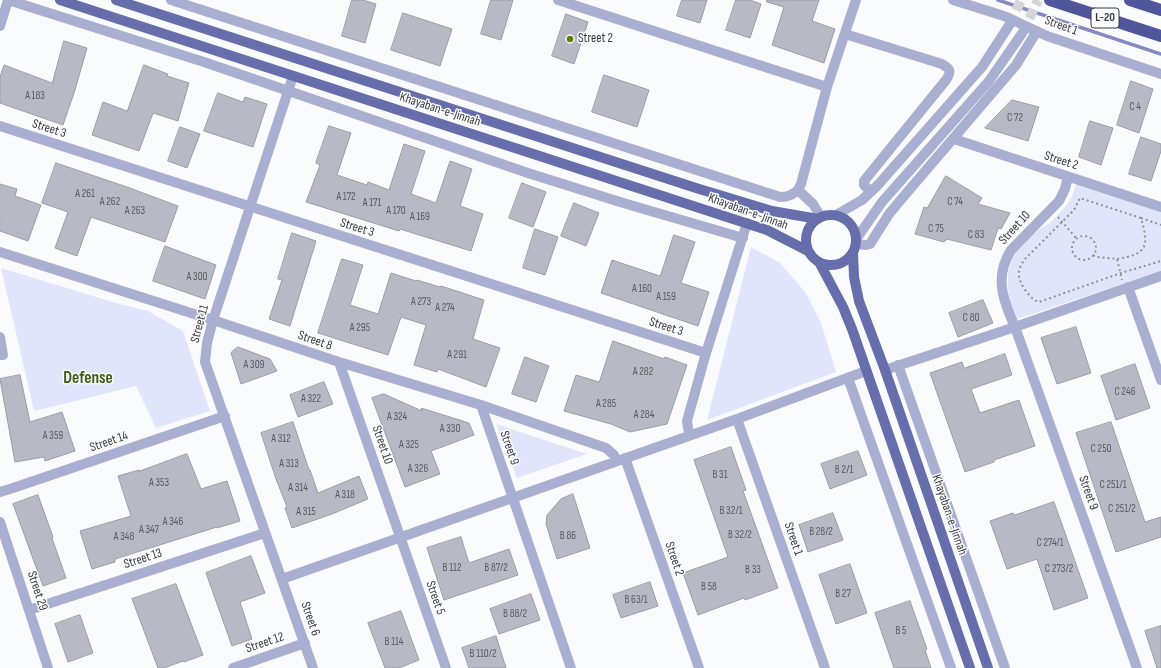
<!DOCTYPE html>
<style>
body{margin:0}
canvas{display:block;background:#fafbfd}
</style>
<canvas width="1161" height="668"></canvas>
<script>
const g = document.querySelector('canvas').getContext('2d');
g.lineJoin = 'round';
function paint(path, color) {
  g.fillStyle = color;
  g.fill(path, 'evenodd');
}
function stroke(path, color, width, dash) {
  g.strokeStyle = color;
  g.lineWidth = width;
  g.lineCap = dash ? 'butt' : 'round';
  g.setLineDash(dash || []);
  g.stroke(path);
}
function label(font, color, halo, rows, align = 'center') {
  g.font = font + ' "Sofia Sans Condensed",sans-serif';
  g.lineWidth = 3;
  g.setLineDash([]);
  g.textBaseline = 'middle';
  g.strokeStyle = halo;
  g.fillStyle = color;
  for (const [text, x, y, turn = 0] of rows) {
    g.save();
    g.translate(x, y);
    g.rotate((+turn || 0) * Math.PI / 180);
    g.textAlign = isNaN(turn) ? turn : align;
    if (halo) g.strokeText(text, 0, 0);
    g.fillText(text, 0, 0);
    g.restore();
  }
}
paint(new Path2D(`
 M1076 183 1161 212V271L1017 319 1011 307 1008 289V272L1013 254 1033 234 1051 222 1064 208 1072 197Z
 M751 247 780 263 806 293 821 323 836 372 707 420Z
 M1 268 116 303 148 311 183 331 210 411 156 428 136 386 34 411Z
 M496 424 587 454 517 478Z`), '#e0e5fc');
stroke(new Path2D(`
 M998 0 1161 54`), '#838ac2', 3.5);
const building = new Path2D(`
 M352 0H363L376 4 365 43 342 36Z
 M491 0H513L501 40 481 34Z
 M682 0H707L700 23 677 16Z
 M736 0H750L761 4 750 38 726 30Z
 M767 0H819L812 21 835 29 824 63 772 45 784 7 767 2Z
 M403 13 452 29 440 66 391 50Z
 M566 14 588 22 574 64 552 56Z
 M64 41 87 48 75 90 63 125 0 103V77L4 65 52 83Z
 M144 65 168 74 167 76 189 83 178 121 153 113 139 151 92 135 103 102 127 111Z
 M604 75 649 90 637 127 592 112Z
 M1131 81 1153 89 1139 133 1117 125Z
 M218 93 243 102 245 97 267 104 253 147 204 131Z
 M1012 100 1039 107 1028 141 985 128Z
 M1090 121 1113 128 1101 165 1079 157Z
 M329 126 351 133 337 175 367 185 368 182 389 190 404 144 425 151 411 194 436 203 450 161 472 169 460 206 483 214 471 251 400 229 399 231 306 202 320 165 316 163Z
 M180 127 200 134 187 168 168 161Z
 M1141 137 1161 144V151L1151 181 1129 174Z
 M56 163 127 187 178 206 165 242 91 217 77 256 55 248 68 212 42 203Z
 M946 176 982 198 978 204 1010 213 1001 229 998 228 991 250 947 239 944 242 915 234 924 207 927 208Z
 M522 183 546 192 533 227 509 218Z
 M0 184 17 189 15 196 41 205 28 241 0 231Z
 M574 203 599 213 586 246 561 236Z
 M535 229 558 237 545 275 523 268Z
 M292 233 316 241 290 326 269 319 282 280 278 279Z
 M674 235 695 242 681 283 709 292 698 326 601 293 612 260 660 276Z
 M165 246 216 265 205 299 153 281Z
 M342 259 363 265 350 305 378 314 391 273 416 281 417 280 440 287 441 286 484 300 473 339 500 348 486 387 438 369 437 372 414 365 426 325 401 317 388 355 318 333Z
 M983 300 993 323 958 337 949 313Z
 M1076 327 1091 373 1057 384 1041 338Z
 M613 341 664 359 665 357 687 365 667 424 630 432 611 424 564 411 576 375 599 382Z
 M238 347 270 359 277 371 241 384 231 353Z
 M1005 354 1012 375 971 389 980 413 1019 400 1035 446 994 460V462L965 472 930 373 962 362 964 368Z
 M525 357 549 366 536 402 512 394Z
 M1135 364 1150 408 1116 420 1101 376Z
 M20 375 30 422 62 412 75 451 45 461 44 457 15 462 0 379Z
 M324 382 333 404 298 417 290 395Z
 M384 394 422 411 421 408 469 423 474 435 431 451 440 474 405 487 372 398Z
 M293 422 309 470H310L318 493 359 476 368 499 332 514 292 528 285 508 287 507 276 479 261 433Z
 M1111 422 1145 522 1161 517V537L1116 552 1076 433Z
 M731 447 746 490 743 491 778 588 745 600 744 598 698 615 683 573 728 557 694 460Z
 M858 451 867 475 830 489 821 464Z
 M187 454 201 489 227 481 240 521 217 528V527L115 559V562L92 569 80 531 131 516 118 476 139 470V471Z
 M573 494 590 548 557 559 546 524 547 515 561 499Z
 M38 495 53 537 52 538 66 578 43 586 13 504Z
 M1054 502 1088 598 1054 610 1037 559 1007 569 990 521 1013 513 1014 515Z
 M833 513 843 540 808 552 799 525Z
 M461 537 469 563 509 549 518 575 444 600 427 548Z
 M251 556 265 593 240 602 252 639 232 646 206 573Z
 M850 564 867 613 836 624 819 575Z
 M650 582 658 606 621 618 613 595Z
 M176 584 203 655 184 662 183 661 164 668H158L132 599Z
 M531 594 540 620 499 634 490 609Z
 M910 601 927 649 925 650 931 668H894L875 613Z
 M401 611 419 660 399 668H385L368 623Z
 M80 615 93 653 68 662 55 624Z
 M1161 626V668H1157L1145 631Z
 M496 636 506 668H469L462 648Z`);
paint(building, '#b7bac5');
stroke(building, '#9a9ca7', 1);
stroke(new Path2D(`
 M1010 24 1021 0
 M1023 32 1038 0`), '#d4d5d7', 10, [10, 5]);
stroke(new Path2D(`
 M1058 217 1076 238
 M1141 218 1161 225
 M1072 248a12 12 0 1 1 24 0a12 12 0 1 1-24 0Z
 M1093 255 1097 257 1117 259 1122 280
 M1117 259C1148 254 1149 246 1141 218L1080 198 1074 210 1024 260C1022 264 1018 269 1019 275 1019 284 1031 300 1039 302L1121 273 1161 261`), '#919296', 2, [2, 3]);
stroke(new Path2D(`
 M8 0 204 62 528 173 620 202 743 238
 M171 0 780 197C788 197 792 195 798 190
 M558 0 827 87
 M953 0 1004 16 1047 36 1161 74
 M0 26 8 0
 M845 34 942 64C950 69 952 71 946 80L864 181V185L871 192
 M293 76 213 320 207 343 205 362 313 668
 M0 126 706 353
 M954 139 1161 207
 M1068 177 1065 189 1059 201 1011 250C994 277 1003 300 1015 327L1137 668
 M836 215 862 200 877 186 982 67 1010 24
 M821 217 813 204 798 190 801 184 827 87 856 0
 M857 238 882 202 989 81 1023 32
 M856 244 866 245 870 244 889 214 904 196 1016 65 1037 31
 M0 252 213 320 339 362 481 405 606 448 614 455 616 461
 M1128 287 1161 380
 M0 337 3 355H0
 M339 362 446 668
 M898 365 1005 668
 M885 370 1015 327 1161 276
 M848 378 951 668
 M481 405 571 668
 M737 419 825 668
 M690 435 688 428 687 421 706 353 747 223
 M625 458 699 668
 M0 492 10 489 225 416
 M0 522 48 668
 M282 579 737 419 866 371
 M29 610 265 533
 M233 668 305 643`), '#a9afd1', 10);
stroke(new Path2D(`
 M60 0 767 230 808 251
 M116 0 696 188 772 211 818 219
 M806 240a25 25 0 1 1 50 0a25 25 0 1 1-50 0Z
 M853 253 854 277 859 301 885 370 988 668
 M819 262 843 307 852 329 970 668`), '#666eab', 10);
stroke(new Path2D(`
 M1050 0 1161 36
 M1130 0 1161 10`), '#50569b', 12);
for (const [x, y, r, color] of [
 [570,39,4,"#5b8202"]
]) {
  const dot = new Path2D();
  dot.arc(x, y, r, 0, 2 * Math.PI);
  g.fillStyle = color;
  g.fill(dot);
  stroke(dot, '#fafbfd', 1.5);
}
label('11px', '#595b60', null, [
 ["A 183",35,96],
 ["C 4",1135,107],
 ["C 72",1015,118],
 ["A 261",85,194],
 ["A 172",346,197],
 ["A 262",110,202],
 ["C 74",955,202],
 ["A 171",372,203],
 ["A 263",135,211],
 ["A 170",396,211],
 ["A 169",420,217],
 ["C 75",936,229],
 ["C 83",976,235],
 ["A 300",197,277],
 ["A 160",642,289],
 ["A 159",666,297],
 ["A 273",421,302],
 ["A 274",445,308],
 ["C 80",971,318],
 ["A 295",360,328],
 ["A 291",457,355],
 ["A 309",254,365],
 ["A 282",643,372],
 ["C 246",1125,392],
 ["A 322",311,399],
 ["A 285",606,404],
 ["A 284",644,415],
 ["A 324",397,417],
 ["A 330",450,429],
 ["A 359",53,436],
 ["A 312",281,439],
 ["A 325",409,445],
 ["C 250",1101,449],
 ["A 313",289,464],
 ["A 326",418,469],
 ["B 2/1",844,470],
 ["B 31",720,475],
 ["A 353",159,483],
 ["C 251/1",1113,485],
 ["A 314",298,488],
 ["A 318",345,495],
 ["C 251/2",1122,509],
 ["B 32/1",731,511],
 ["A 315",306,512],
 ["A 346",173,522],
 ["A 347",149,530],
 ["B 28/2",821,532],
 ["B 32/2",740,535],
 ["B 86",568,536],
 ["A 348",124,537],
 ["C 274/1",1050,543],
 ["B 112",452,568],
 ["B 87/2",496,568],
 ["C 273/2",1059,569],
 ["B 33",753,570],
 ["B 58",709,587],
 ["B 27",843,594],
 ["B 63/1",636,600],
 ["B 88/2",515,614],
 ["B 5",901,631],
 ["B 114",394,642],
 ["B 110/2",483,654]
]);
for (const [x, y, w] of [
 [1105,18,28]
]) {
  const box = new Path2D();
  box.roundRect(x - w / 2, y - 10, w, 20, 3);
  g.fillStyle = '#fafbfd';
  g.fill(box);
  stroke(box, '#3a3b3f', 1);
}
label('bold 12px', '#3a3b3f', null, [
 ["L-20",1105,18]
]);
label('13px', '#3a3b3f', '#fafbfd', [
 ["Street 1",1061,26,20],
 ["Khayaban-e-Jinnah",440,110,18],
 ["Street 3",49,129,18],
 ["Street 2",1061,161,18],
 ["Khayaban-e-Jinnah",748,212,20],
 ["Street 3",357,228,18],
 ["Street 10",1015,228,-48],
 ["Street 11",200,324,-75],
 ["Street 3",666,327,18],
 ["Street 8",315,341,19],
 ["Street 14",109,442,-19],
 ["Street 10",382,445,71],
 ["Street 9",509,448,71],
 ["Street 9",1088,493,70],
 ["Khayaban-e-Jinnah",949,515,71],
 ["Street 1",793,539,71],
 ["Street 13",143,559,-18],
 ["Street 2",674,559,71],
 ["Street 29",37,591,72],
 ["Street 5",435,598,71],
 ["Street 6",310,619,71],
 ["Street 12",265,643,-19]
]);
label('13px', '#3a3b3f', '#fafbfd', [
 ["Street 2",578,39]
], 'left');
label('bold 17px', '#425c16', '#fafbfd', [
 ["Defense",88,379]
]);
</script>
